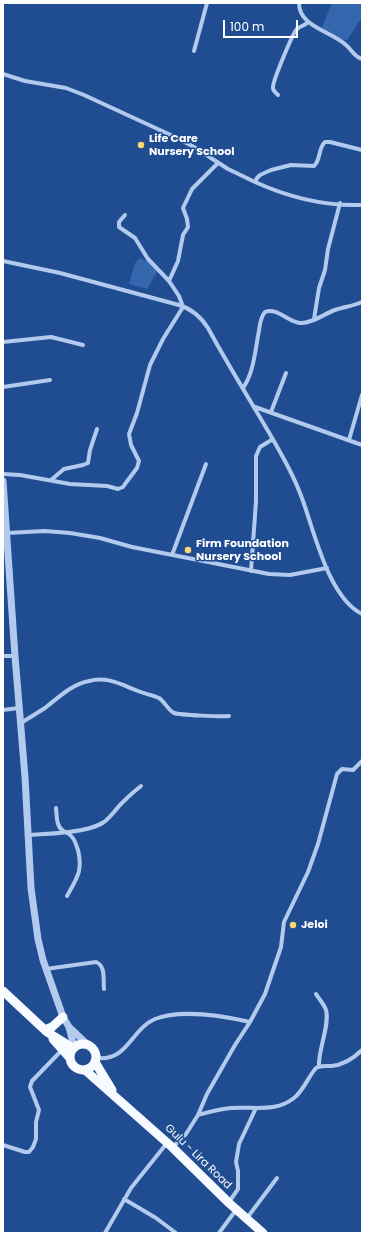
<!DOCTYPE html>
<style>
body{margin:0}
#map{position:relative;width:365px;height:1236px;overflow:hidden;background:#204d91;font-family:Poppins,sans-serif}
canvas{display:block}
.frame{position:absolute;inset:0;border:4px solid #fff;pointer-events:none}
.scale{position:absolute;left:223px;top:20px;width:75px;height:18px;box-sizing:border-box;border:2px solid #fff;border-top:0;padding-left:5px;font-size:12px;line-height:14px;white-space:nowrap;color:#fff;-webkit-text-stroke:3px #204d91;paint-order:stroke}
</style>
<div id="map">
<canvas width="365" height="1236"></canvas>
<div class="frame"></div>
<div class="scale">100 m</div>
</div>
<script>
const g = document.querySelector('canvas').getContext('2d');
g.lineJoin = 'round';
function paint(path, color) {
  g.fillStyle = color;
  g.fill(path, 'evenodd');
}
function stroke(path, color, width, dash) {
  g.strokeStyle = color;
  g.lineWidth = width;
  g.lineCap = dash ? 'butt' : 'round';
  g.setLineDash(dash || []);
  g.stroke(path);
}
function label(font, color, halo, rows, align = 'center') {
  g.font = font + ' Poppins,sans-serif';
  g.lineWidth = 3;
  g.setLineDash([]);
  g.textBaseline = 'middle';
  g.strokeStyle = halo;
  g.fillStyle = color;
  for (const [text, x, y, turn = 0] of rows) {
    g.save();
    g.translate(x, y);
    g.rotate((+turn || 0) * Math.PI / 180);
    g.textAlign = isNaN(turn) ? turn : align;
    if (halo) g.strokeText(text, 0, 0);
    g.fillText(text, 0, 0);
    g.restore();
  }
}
paint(new Path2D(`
 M332 3H362V17L347 40 330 37 322 27Z
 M140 258 152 264 157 272 147 289 129 284 135 263Z`), '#3467ae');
stroke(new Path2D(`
 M299 3C299 27 331 31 346 45 352 50 354 57 362 59
 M194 51 207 3
 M3 74 25 81 66 88 84 95 175 137 194 147 228 169 255 182 257 178 260 175 271 170 291 165 314 166C321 160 318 148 325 142H330L362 150
 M278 95C276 93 273 91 273 88 272 82 292 36 296 30 299 26 305 26 308 22
 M255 182C288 197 324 206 360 205
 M125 215 119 222V227L135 238 148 259 169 281
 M3 261 60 273 179 305C192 309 201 317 208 328 228 365 250 400 271 436 283 457 295 478 303 501 315 534 329 598 362 614
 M314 319 319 288 325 270 328 249 340 203
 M3 342 51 337 83 345
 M3 387 50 380
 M243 388C253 374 255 353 258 336 260 328 259 319 265 312 276 307 289 322 300 323 311 324 324 314 335 310 344 307 353 306 362 302
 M255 407 362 445
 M271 412 286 373
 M349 440 362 395
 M3 474 20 475 70 484 107 486 118 489 123 487 125 484 137 468 139 461 131 445 129 434 137 413 150 365 163 339 183 307 179 296 169 281 178 261 183 235 188 227 187 219 183 208 192 189 218 163
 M51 480 64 469 83 465 88 463 90 450 97 429
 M7 533 45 531 70 533 100 538 132 547 269 574 290 575 327 568
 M172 555 206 464
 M251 571 256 501V456L260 447 273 439
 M3 656H15
 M3 710 19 708
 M21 723C29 718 37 713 45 708 58 698 72 684 89 681 108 676 122 685 138 691 145 694 153 695 159 698 165 702 168 710 174 713 180 715 223 717 229 716
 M56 808C57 816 56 826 63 831 66 832 69 833 71 836 75 839 76 845 78 850 83 871 77 878 67 896
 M28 835C48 834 88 833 104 822 112 816 117 807 125 800 130 795 136 790 141 786
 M46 969 96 962C106 966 103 980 104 989
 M316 994C319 999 324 1004 326 1010 330 1025 318 1050 319 1066
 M96 1058C128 1062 131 1029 155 1019 181 1009 224 1016 250 1022
 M198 1115C209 1112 219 1109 231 1108 253 1106 275 1113 294 1098 304 1090 308 1077 316 1068 321 1065 326 1066 331 1066 344 1065 354 1058 362 1050
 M3 1145 25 1152H29L33 1147 36 1139V1122L39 1110 30 1087 32 1081 62 1050
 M173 1147 186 1134 198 1115 207 1094 235 1045 250 1022 265 994 281 947 284 922 308 872 318 844 337 774 342 769 353 770 362 761
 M124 1199 156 1218 176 1233
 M229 1202 238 1189V1171L236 1162 239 1144 256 1108
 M247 1218 277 1178
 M105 1233 131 1188 167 1143
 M219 1233 236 1210`), '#b1caed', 4);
stroke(new Path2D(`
 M3 481 15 656 25 777 31 888 38 939 43 960 63 1017 69 1027 87 1044
 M69 1027 74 1047`), '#b1caed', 7);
stroke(new Path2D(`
 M3 991 47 1032 73 1048
 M45 1030 52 1027 63 1017
 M53 1039 70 1058
 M70 1057a13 13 0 1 1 26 0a13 13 0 1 1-26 0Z
 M95 1062 112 1090
 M85 1070 172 1147 229 1203 263 1233`), '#f7faff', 9);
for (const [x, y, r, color] of [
 [141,145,4,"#fad772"],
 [188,550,4,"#fad772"],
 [293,925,4,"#fad772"]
]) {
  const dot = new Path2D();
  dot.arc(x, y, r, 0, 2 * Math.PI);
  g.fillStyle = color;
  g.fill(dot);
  stroke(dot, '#204d91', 1.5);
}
label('bold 11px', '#fff', '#204d91', [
 ["Life Care",149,139],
 ["Nursery School",149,152],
 ["Firm Foundation",196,544],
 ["Nursery School",196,557],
 ["Jeloi",301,925]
], 'left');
label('11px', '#fff', '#204d91', [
 ["Gulu - Lira Road",198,1157,44]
]);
</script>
